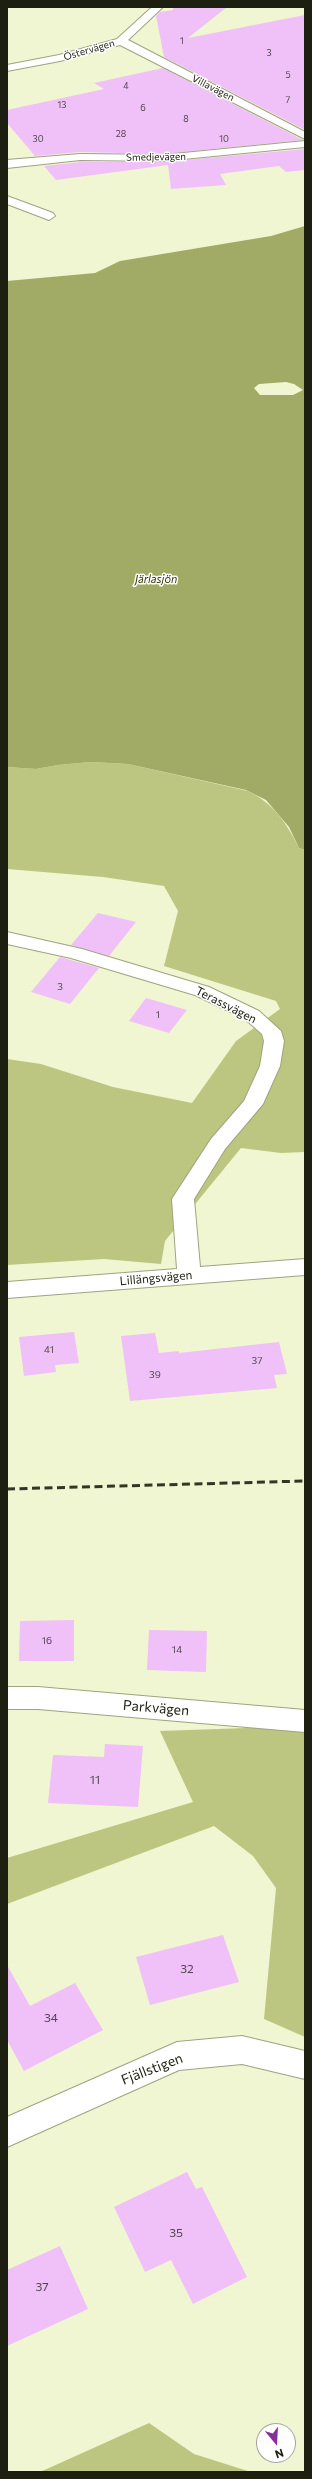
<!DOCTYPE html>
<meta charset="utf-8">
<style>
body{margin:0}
#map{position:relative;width:312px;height:2479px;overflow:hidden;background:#f0f6d1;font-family:Commissioner,sans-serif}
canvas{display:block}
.frame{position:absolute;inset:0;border:8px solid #1d1f11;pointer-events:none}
.north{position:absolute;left:256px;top:2423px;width:40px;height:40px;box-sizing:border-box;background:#fff;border:1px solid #a5a5a0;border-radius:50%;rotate:162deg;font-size:11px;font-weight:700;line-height:16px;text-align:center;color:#1d1f11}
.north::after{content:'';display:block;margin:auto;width:14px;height:18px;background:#8a2f9a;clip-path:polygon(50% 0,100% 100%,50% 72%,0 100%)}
</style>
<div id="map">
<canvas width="312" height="2479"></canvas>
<div class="frame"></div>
<div class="north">N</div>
</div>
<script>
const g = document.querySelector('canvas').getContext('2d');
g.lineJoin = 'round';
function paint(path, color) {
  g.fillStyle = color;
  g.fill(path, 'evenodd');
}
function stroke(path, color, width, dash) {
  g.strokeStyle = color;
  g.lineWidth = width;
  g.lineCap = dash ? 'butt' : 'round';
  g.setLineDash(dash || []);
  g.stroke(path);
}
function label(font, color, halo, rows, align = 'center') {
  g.font = font + ' Commissioner,sans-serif';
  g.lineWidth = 3;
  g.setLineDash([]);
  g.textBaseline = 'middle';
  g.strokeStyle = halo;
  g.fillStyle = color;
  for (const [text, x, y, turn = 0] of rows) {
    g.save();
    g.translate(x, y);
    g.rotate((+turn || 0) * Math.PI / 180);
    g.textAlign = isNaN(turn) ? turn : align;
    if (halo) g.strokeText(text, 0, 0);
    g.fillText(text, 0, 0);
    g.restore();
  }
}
paint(new Path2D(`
 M91 762 128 764 248 791C274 804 286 822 299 848L305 850V1152L281 1153 241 1148 165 1241 161 1264 104 1259 7 1265V1059L41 1064 113 1087 192 1103 236 1041 280 1009 276 1001 164 966 178 911 164 886 103 877 7 869V767L36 769 58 765Z
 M275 1727 305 1732V2037L264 2019 276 1888 253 1856 214 1826 7 1904V1858L193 1802 160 1731Z
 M149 2423 194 2454 251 2472H40Z`), '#bdc680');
paint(new Path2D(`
 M305 226V850L299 848 289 827 266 800 246 790 128 764 91 762 58 765 36 769 7 767V281L95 273 120 261 271 236ZM286 382 294 384 303 390 293 395H260L254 388 259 384Z`), '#a2ab66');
paint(new Path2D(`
 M173 7H227L188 38 305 15V130L164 57 156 16 160 12 173 10Z
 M163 68 303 140 163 154 80 152 35 156 7 123V110L104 89 94 83Z
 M305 149V170L286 172 279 166 220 174 226 185 171 189 168 165 56 180 44 166 80 162H163Z
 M98 913 136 922 109 956 71 945Z
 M60 957 99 968 70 1004 31 992Z
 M146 998 187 1010 169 1033 129 1021Z
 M74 1332 79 1363 55 1365 56 1372 24 1376 19 1337Z
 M155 1333 159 1353 179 1351V1353L279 1342 287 1374 274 1375 277 1388 130 1401 121 1336Z
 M74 1620V1661H19L20 1621Z
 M149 1630 207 1631 206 1672 147 1670Z
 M105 1744 143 1746 138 1807 48 1803 53 1755 104 1757Z
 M223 1935 239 1982 150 2005 136 1957Z
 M7 1965 30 2006 75 1983 103 2030 24 2071 7 2040Z
 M187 2172 196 2189 202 2187 247 2277 193 2304 171 2260 145 2272 114 2207Z
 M60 2246 88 2309 7 2346V2270Z`), '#f0c0f9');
const minor = new Path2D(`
 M152 7H163L128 40 305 132V139L120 45 60 61 7 71V65L59 55 117 39Z
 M305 141V147L163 161 80 160 7 168V160L80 154 163 155Z
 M7 196 53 213 55 216 49 220 7 204Z
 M7 932 82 949 209 987 259 1011 281 1031 284 1041 280 1066 263 1104 225 1149 194 1199 200 1267 305 1259V1275L7 1298V1282L177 1269 172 1199 211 1139 244 1101 260 1066 264 1041 262 1034 245 1019 195 995 71 958 7 944Z
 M7 1687H38L305 1710V1732L38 1709H7Z
 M242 2036 305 2051V2079L242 2064 179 2070 7 2147V2117L177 2042Z`);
stroke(minor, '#9ea381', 2);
paint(minor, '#fff');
stroke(new Path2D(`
 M7 1489 305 1481`), '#333625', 3, [8, 4.5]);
label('9px', '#52474b', null, [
 ["1",182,41],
 ["3",269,53],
 ["5",288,75],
 ["4",126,86],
 ["7",288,100],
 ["13",62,105],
 ["6",143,108],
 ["8",186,119],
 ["28",121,134],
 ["30",38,139],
 ["10",224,139]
]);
label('10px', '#1d1f11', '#fff', [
 ["Östervägen",89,50,-16],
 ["Villavägen",213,88,27],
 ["Smedjevägen",156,157,-1]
]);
label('10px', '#52474b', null, [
 ["3",60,987],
 ["1",158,1015],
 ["41",49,1350],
 ["37",257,1361],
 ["39",155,1375],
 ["16",47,1641],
 ["14",177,1650]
]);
label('italic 11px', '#323600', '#fff', [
 ["Järlasjön",156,579]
]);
label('12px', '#1d1f11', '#fff', [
 ["Terassvägen",226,1005,27],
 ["Lillängsvägen",156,1278,-5]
]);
label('12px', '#52474b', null, [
 ["11",95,1780],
 ["32",187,1969],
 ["34",51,2018],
 ["35",176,2233],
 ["37",42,2287]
]);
label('14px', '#1d1f11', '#fff', [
 ["Parkvägen",156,1708,5],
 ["Fjällstigen",152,2069,-21]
]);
</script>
